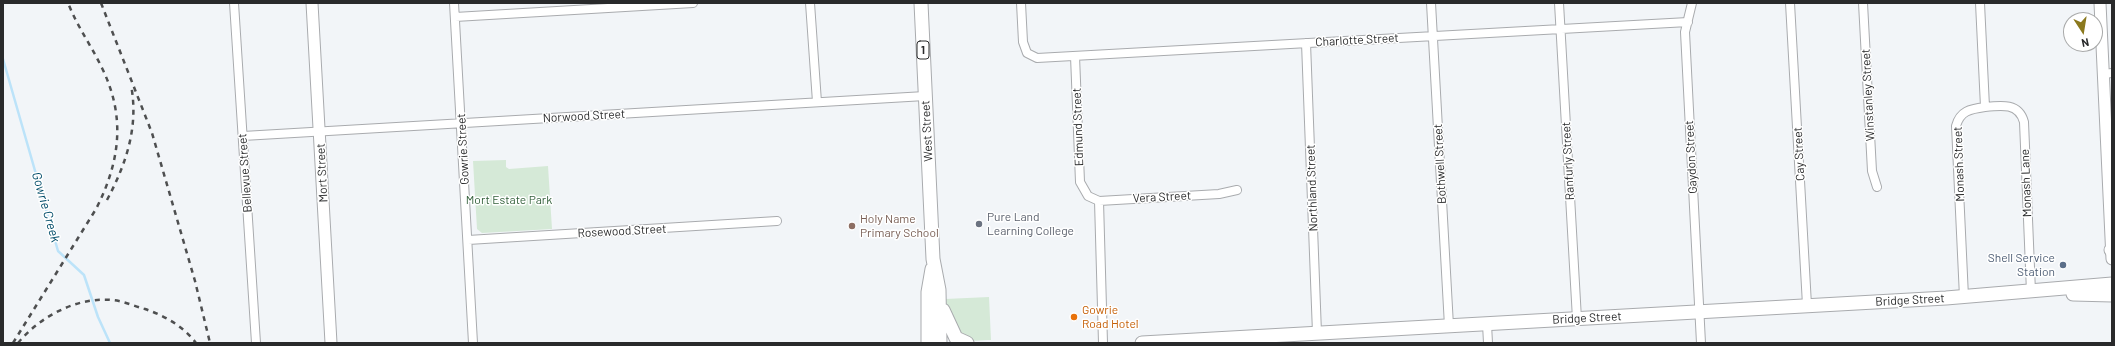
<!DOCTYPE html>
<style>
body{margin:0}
#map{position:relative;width:2115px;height:346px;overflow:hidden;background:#f2f5f8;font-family:Barlow,sans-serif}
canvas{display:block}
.frame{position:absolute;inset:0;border:4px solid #292a2b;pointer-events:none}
.north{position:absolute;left:2063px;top:12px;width:40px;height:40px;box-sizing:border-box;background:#fff;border:1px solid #a9aaaa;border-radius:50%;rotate:168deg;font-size:11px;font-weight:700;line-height:16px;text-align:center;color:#292a2b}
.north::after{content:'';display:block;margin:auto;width:14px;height:18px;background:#8b791e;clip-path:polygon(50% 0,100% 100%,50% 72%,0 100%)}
</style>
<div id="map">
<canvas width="2115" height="346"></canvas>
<div class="frame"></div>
<div class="north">N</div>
</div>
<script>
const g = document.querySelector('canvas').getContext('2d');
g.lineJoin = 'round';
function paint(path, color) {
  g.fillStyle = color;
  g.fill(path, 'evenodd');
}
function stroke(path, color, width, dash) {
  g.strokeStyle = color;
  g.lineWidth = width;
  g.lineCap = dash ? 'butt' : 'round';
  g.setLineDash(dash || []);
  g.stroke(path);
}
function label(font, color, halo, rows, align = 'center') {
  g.font = font + ' Barlow,sans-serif';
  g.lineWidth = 3;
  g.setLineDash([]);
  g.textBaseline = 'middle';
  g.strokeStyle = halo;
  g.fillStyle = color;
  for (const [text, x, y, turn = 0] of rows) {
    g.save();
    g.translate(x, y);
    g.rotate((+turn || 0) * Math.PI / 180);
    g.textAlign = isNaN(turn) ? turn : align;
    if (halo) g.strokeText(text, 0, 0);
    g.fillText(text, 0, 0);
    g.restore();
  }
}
paint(new Path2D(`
 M506 160V167L509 169 548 166 552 229 482 233 477 229 473 161Z
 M989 297 991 340C983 340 973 342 966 339 953 335 948 311 945 299Z`), '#d5e9d7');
stroke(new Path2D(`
 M3 59 58 251 84 275 98 317 110 343`), '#bce3f9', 2.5);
const street = new Path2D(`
 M234 3 256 343
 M454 3 473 343
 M810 3 817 102
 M1021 3 1023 42 1027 53 1037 58 1688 22
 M1431 3 1449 326
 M1559 3 1577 319
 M1692 3 1685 32 1701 343
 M1790 3 1807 305
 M1863 3 1872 171 1877 187
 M455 17 693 3
 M1306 43 1317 333
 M1075 56 1080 182 1088 196 1099 201 1219 194 1237 190
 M2103 74 2112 73
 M1985 107C2002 105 2019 103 2024 122L2031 292
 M243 136 925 96
 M1099 201 1103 343
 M468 240 777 221
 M1964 297 1956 126C1960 111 1970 109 1985 107L1980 3
 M1487 324 1488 343`);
const secondary = new Path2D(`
 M312 3 331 343
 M2100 3 2112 259`);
const primary = new Path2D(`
 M921 3 933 259 939 290 940 343
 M2111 250 2112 251
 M2073 294 2112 295
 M943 310 956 338 967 343
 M928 343V292L932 269
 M1142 343 1946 298 2112 284`);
stroke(street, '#a9abae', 10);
stroke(secondary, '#a9abae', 13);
stroke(primary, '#a9abae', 15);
stroke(street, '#fff', 8);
stroke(secondary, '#fff', 11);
stroke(primary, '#fff', 13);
stroke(new Path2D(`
 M101 3 152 133 195 281 210 343
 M107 200C126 164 139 127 131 85
 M13 343 96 209C120 162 126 117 102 68 91 45 78 28 68 3
 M18 343C41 315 82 294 119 301 128 303 137 307 145 309 165 316 183 326 196 343`), '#4e4f50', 2.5, [5, 5]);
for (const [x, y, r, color] of [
 [979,224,4,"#6b7280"],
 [852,226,4,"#8d6e63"],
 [2063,265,4,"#5c6f8a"],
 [1074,317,4,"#e8710a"]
]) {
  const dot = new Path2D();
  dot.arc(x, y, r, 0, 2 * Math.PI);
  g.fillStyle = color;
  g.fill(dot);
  stroke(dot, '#fff', 1.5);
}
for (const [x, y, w] of [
 [923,50,12]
]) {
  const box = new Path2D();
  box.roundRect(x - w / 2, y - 9, w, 18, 3);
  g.fillStyle = '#fff';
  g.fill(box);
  stroke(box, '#292a2b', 1);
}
label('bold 11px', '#292a2b', null, [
 ["1",923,50]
]);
label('12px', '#292a2b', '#fff', [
 ["Charlotte Street",1357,40,-3],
 ["Winstanley Street",1868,95,-93],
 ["Norwood Street",584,116,-3],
 ["Edmund Street",1078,127,-92],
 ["West Street",927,131,-93],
 ["Gowrie Street",463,149,-93],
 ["Cay Street",1799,154,-93],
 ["Gaydon Street",1691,157,-93],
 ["Ranfurly Street",1568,161,-93],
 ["Bothwell Street",1440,164,-93],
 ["Monash Street",1959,164,-92],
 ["Bellevue Street",245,173,-94],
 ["Mort Street",322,173,-93],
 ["Monash Lane",2026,183,-92],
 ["Northland Street",1312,188,-92],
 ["Vera Street",1162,197,-3],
 ["Rosewood Street",622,231,-3],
 ["Bridge Street",1910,300,-3],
 ["Bridge Street",1587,318,-3]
]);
label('12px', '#315f39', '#fff', [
 ["Mort Estate Park",509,200]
]);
label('12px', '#5b616d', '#fff', [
 ["Pure Land",987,217],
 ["Learning College",987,231]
], 'left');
label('12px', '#785e54', '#fff', [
 ["Holy Name",860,219],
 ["Primary School",860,233]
], 'left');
label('12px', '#4e5e75', '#fff', [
 ["Shell Service",2055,258],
 ["Station",2055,272]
], 'right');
label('12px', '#c56008', '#fff', [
 ["Gowrie",1082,310],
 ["Road Hotel",1082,324]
], 'left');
label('italic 13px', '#004c69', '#fff', [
 ["Gowrie Creek",46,207,74]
]);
</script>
